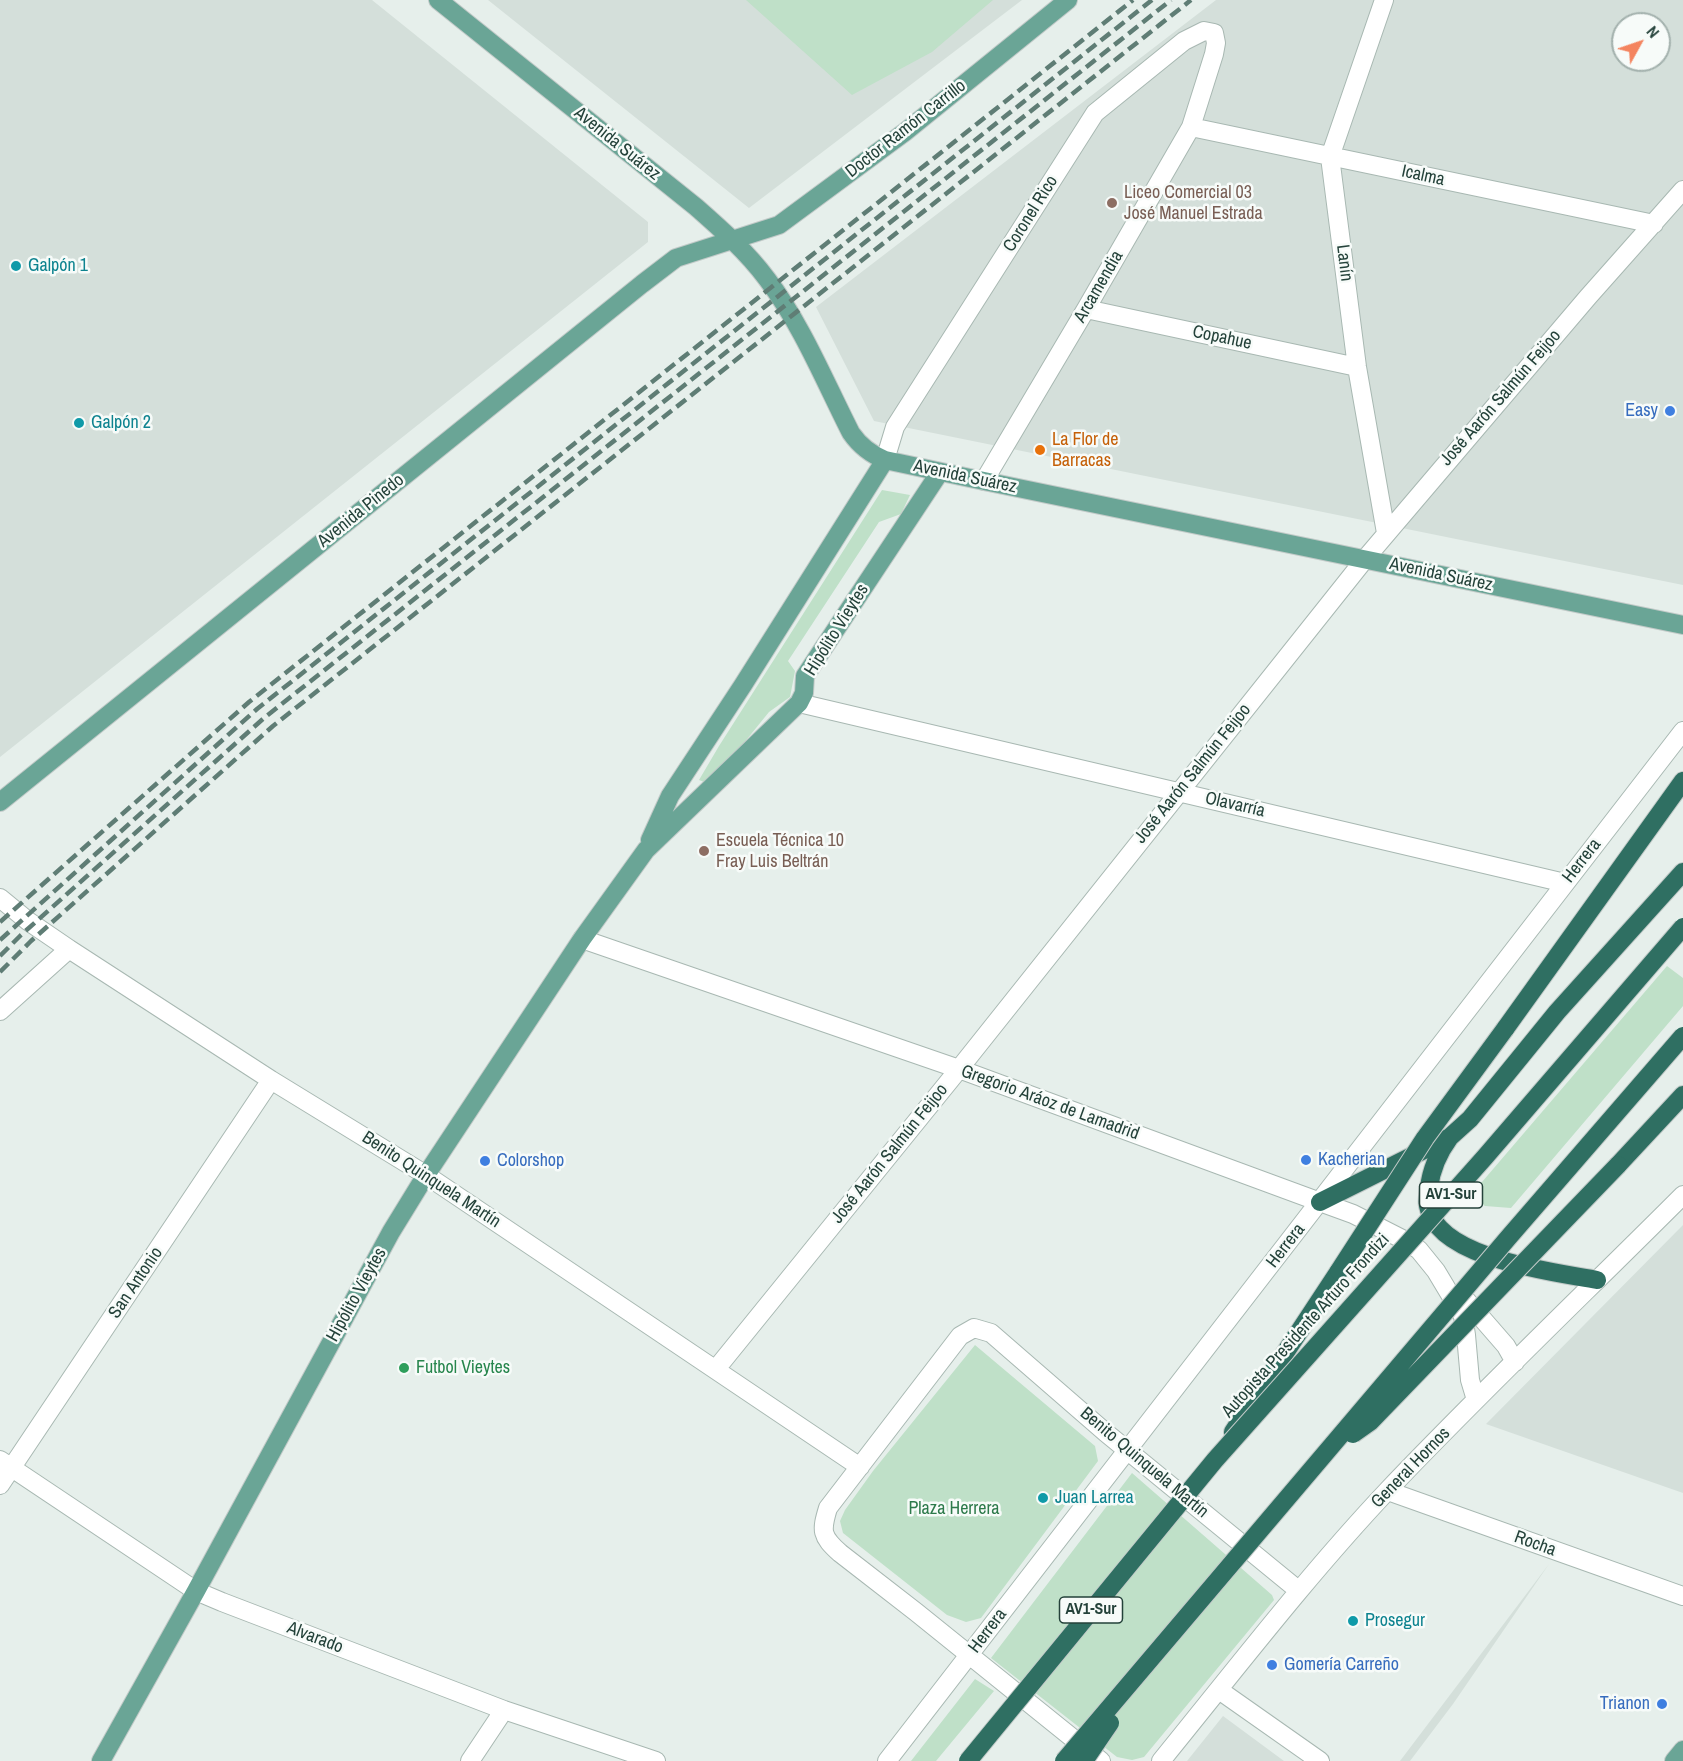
<!DOCTYPE html>
<meta charset="utf-8">
<style>
body{margin:0}
#map{position:relative;width:1683px;height:1761px;overflow:hidden;background:#e6efeb;font-family:"Archivo Narrow",sans-serif}
canvas{display:block}
.north{position:absolute;left:1611px;top:12px;width:60px;height:60px;box-sizing:border-box;background:#f7fbf9;border:2px solid #a3b1ad;border-radius:50%;rotate:50deg;font-size:16px;font-weight:700;line-height:24px;text-align:center;color:#24423a}
.north::after{content:'';display:block;margin:auto;width:21px;height:27px;background:#f4845f;clip-path:polygon(50% 0,100% 100%,50% 72%,0 100%)}
</style>
<div id="map">
<canvas width="1683" height="1761"></canvas>
<div class="north">N</div>
</div>
<script>
const g = document.querySelector('canvas').getContext('2d');
g.lineJoin = 'round';
function paint(path, color) {
  g.fillStyle = color;
  g.fill(path, 'evenodd');
}
function stroke(path, color, width, dash) {
  g.strokeStyle = color;
  g.lineWidth = width;
  g.lineCap = dash ? 'butt' : 'round';
  g.setLineDash(dash || []);
  g.stroke(path);
}
function label(font, color, halo, rows, align = 'center') {
  g.font = font + ' "Archivo Narrow",sans-serif';
  g.lineWidth = 5;
  g.setLineDash([]);
  g.textBaseline = 'middle';
  g.strokeStyle = halo;
  g.fillStyle = color;
  for (const [text, x, y, turn = 0] of rows) {
    g.save();
    g.translate(x, y);
    g.rotate((+turn || 0) * Math.PI / 180);
    g.textAlign = isNaN(turn) ? turn : align;
    if (halo) g.strokeText(text, 0, 0);
    g.fillText(text, 0, 0);
    g.restore();
  }
}
paint(new Path2D(`
 M0 0H372L648 222V242L0 757Z
 M488 0H1022L749 208Z
 M1216 0H1683V585L874 421 816 307ZM1623 24H1659V60H1623Z
 M1683 1225V1493L1486 1424Z
 M1549 1564 1453 1704 1410 1761H1400Z
 M1223 1716 1284 1761H1187Z`), '#d4dfda');
paint(new Path2D(`
 M746 0H993L932 52 852 95Z
 M882 490 910 495 901 514 879 522 788 661 795 671 790 697 769 712 739 749 707 783 699 780 719 746Z
 M1667 966 1683 978V1006L1511 1208 1485 1206 1470 1196Z
 M975 1345 1095 1446 1098 1461 981 1618 966 1622 947 1615 843 1533 840 1521 845 1510 873 1471Z
 M1132 1473 1272 1595 1274 1600 1144 1757 1132 1760 1117 1757 991 1658Z
 M975 1679 994 1691 936 1761H911Z`), '#bfe0c8');
const minor = new Path2D(`
 M1384 0 1330 157 1357 367 1386 533
 M1191 127 1654 224
 M1086 309 1357 367
 M885 460 895 427 1095 113 1184 41 1204 31 1214 33 1216 43 1214 54 1191 127 1086 309 984 481
 M799 703 1565 883
 M0 898 28 921 69 949 271 1080 426 1175 860 1467
 M582 939 959 1069 1320 1202 1353 1214 1406 1241 1419 1250 1436 1271 1463 1316 1466 1335 1470 1380 1476 1400
 M0 1011 69 949
 M1466 1300 1506 1346 1515 1362
 M716 1369 959 1069 1365 559 1588 297 1683 190
 M0 1460 196 1591 222 1602 504 1710 656 1761
 M0 1485 271 1080
 M1388 1491 1683 1596
 M1219 1690 1320 1761
 M470 1761 504 1710
 M887 1761 1683 731
 M1101 1761 916 1612 840 1553C821 1536 821 1531 828 1508L960 1336 974 1328 991 1333 1105 1432 1298 1590
 M1161 1761C1235 1670 1307 1576 1388 1490 1484 1389 1585 1293 1683 1195`);
const major = new Path2D(`
 M438 0 696 207C721 229 747 252 767 279 802 325 825 382 851 433 860 446 870 454 885 460L984 481 1683 625
 M0 802 642 284 676 258 779 225 905 132 1068 0
 M650 840 670 796 743 685 885 460
 M101 1761 196 1591 391 1232 426 1175 582 939 646 850 799 703 804 693 805 676 940 472
 M1674 1761 1683 1750`);
const highway = new Path2D(`
 M1505 1029 1683 781
 M1450 1137C1439 1152 1431 1170 1429 1188 1428 1194 1427 1201 1428 1206 1437 1259 1555 1272 1597 1280
 M1618 1165 1683 1095
 M1320 1202 1450 1137 1470 1119 1557 1012 1683 872
 M1233 1432 1339 1271`);
stroke(minor, '#a8b8b2', 20);
stroke(major, '#c2cac8', 20);
stroke(highway, '#c2cac8', 20);
stroke(minor, '#fff', 18);
stroke(major, '#6aa596', 18);
stroke(highway, '#2f6f62', 18);
stroke(new Path2D(`
 M0 922 249 702 1133 0
 M0 940 257 709 1152 0
 M0 956 21 935 264 718 1171 0
 M0 972 31 941 273 726 1191 0`), '#5f7d75', 4.5, [12, 6]);
const highwayBridge = new Path2D(`
 M1339 1271 1425 1138 1505 1029
 M1353 1434 1370 1422 1618 1165
 M968 1761 1215 1460 1485 1157 1683 927
 M1064 1761 1508 1238 1683 1036
 M1084 1761 1110 1723`);
stroke(highwayBridge, '#c2cac8', 20, []);
stroke(highwayBridge, '#2f6f62', 18);
for (const [x, y, r, color] of [
 [1112,203,6,"#8d6e63"],
 [16,266,6,"#0f9aa8"],
 [1670,411,6,"#3f7fe0"],
 [79,423,6,"#0f9aa8"],
 [1040,450,6,"#e8710a"],
 [704,851,6,"#8d6e63"],
 [1306,1160,6,"#3f7fe0"],
 [485,1161,6,"#3f7fe0"],
 [404,1368,6,"#2e9e5b"],
 [1043,1498,6,"#0f9aa8"],
 [1353,1621,6,"#0f9aa8"],
 [1272,1665,6,"#3f7fe0"],
 [1662,1704,6,"#3f7fe0"]
]) {
  const dot = new Path2D();
  dot.arc(x, y, r, 0, 2 * Math.PI);
  g.fillStyle = color;
  g.fill(dot);
  stroke(dot, '#f7fbf9', 2);
}
for (const [x, y, w] of [
 [1451,1195,63],
 [1091,1610,63]
]) {
  const box = new Path2D();
  box.roundRect(x - w / 2, y - 13, w, 26, 4.5);
  g.fillStyle = '#f7fbf9';
  g.fill(box);
  stroke(box, '#24423a', 1.5);
}
label('bold 16px', '#24423a', null, [
 ["AV1-Sur",1451,1195],
 ["AV1-Sur",1091,1610]
]);
label('18px', '#24423a', '#f7fbf9', [
 ["Doctor Ramón Carrillo",906,129,-38],
 ["Avenida Suárez",617,144,39],
 ["Icalma",1423,176,12],
 ["Coronel Rico",1031,214,-58],
 ["Lanín",1344,263,83],
 ["Arcamendia",1099,287,-60],
 ["Copahue",1222,338,12],
 ["José Aarón Salmún Feijoo",1501,398,-49],
 ["Avenida Suárez",965,477,12],
 ["Avenida Pinedo",361,511,-39],
 ["Avenida Suárez",1441,575,12],
 ["Hipólito Vieytes",837,630,-58],
 ["José Aarón Salmún Feijoo",1193,774,-51],
 ["Olavarría",1235,805,13],
 ["Herrera",1582,861,-52],
 ["Gregorio Aráoz de Lamadrid",1050,1103,20],
 ["José Aarón Salmún Feijoo",890,1154,-51],
 ["Benito Quinquela Martín",431,1180,33],
 ["Herrera",1286,1246,-52],
 ["San Antonio",136,1283,-56],
 ["Hipólito Vieytes",357,1295,-61],
 ["Autopista Presidente Arturo Frondizi",1306,1326,-48],
 ["Benito Quinquela Martín",1144,1463,40],
 ["General Hornos",1411,1468,-46],
 ["Rocha",1535,1544,20],
 ["Herrera",988,1631,-53],
 ["Alvarado",315,1638,21]
]);
label('18px', '#785e54', '#f7fbf9', [
 ["Liceo Comercial 03",1124,193],
 ["José Manuel Estrada",1124,214],
 ["Escuela Técnica 10",716,841],
 ["Fray Luis Beltrán",716,862]
], 'left');
label('18px', '#0d838f', '#f7fbf9', [
 ["Galpón 1",28,266],
 ["Galpón 2",91,423],
 ["Juan Larrea",1055,1498],
 ["Prosegur",1365,1621]
], 'left');
label('18px', '#366cbe', '#f7fbf9', [
 ["Easy",1658,411,"right"],
 ["Kacherian",1318,1160],
 ["Colorshop",497,1161],
 ["Gomería Carreño",1284,1665],
 ["Trianon",1650,1704,"right"]
], 'left');
label('18px', '#c56008', '#f7fbf9', [
 ["La Flor de",1052,440],
 ["Barracas",1052,461]
], 'left');
label('18px', '#27864d', '#f7fbf9', [
 ["Futbol Vieytes",416,1368]
], 'left');
label('18px', '#2d7a4b', '#f7fbf9', [
 ["Plaza Herrera",954,1509]
]);
</script>
